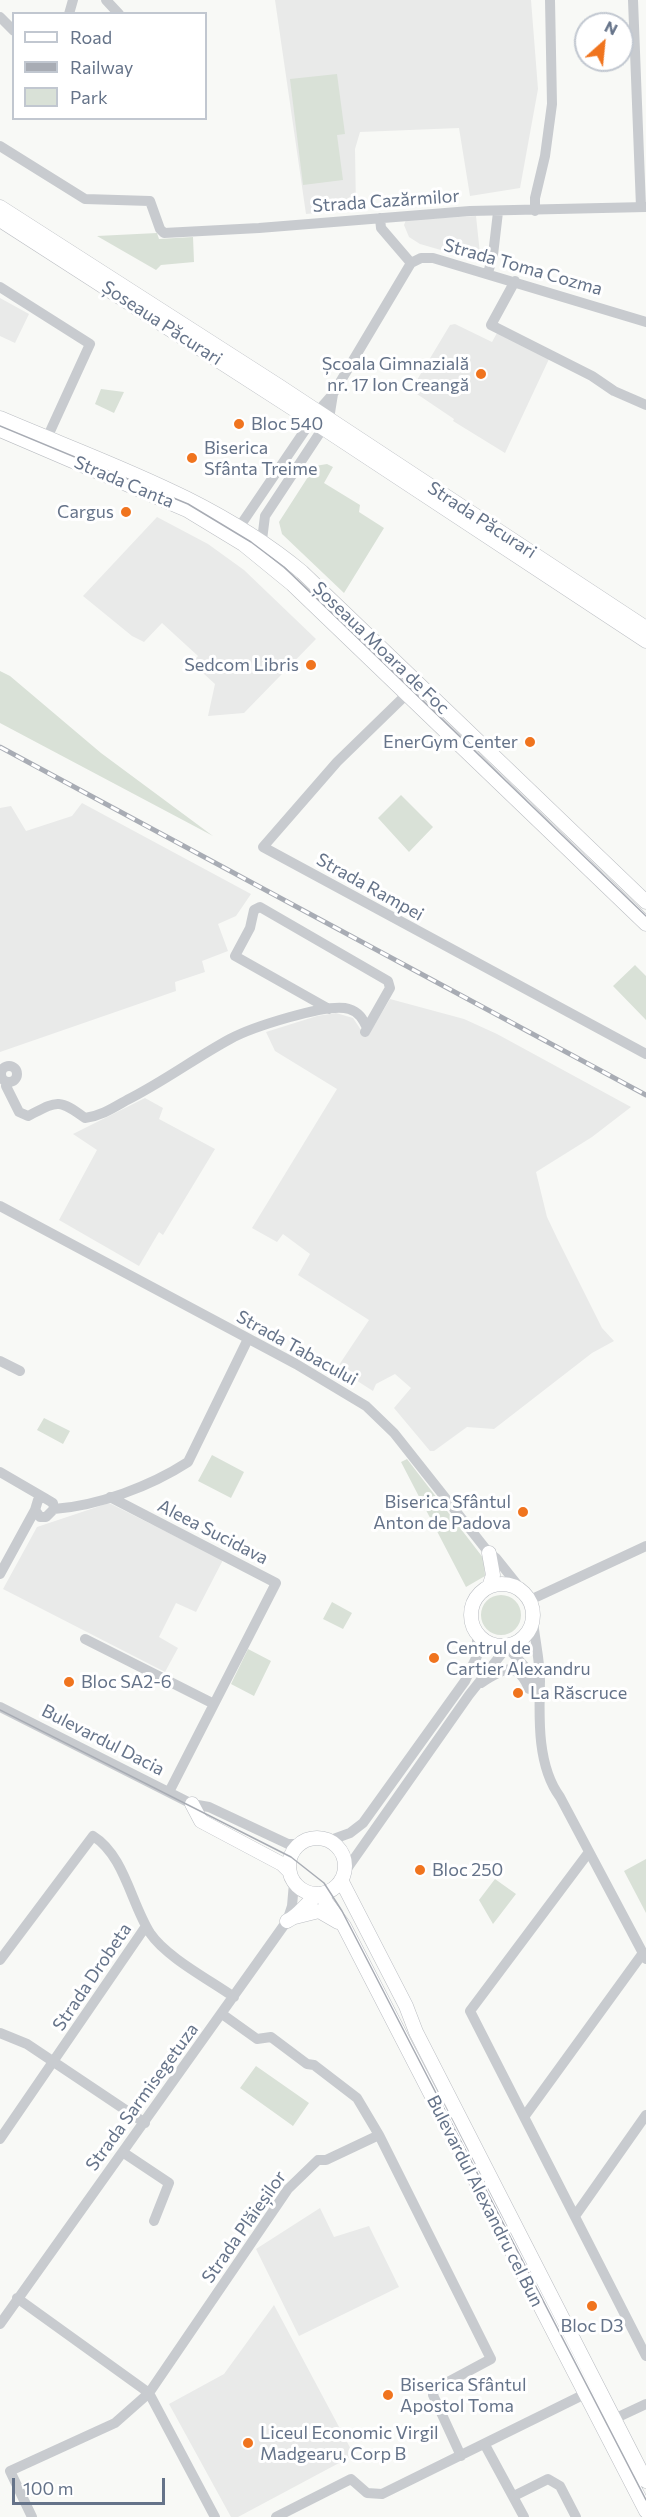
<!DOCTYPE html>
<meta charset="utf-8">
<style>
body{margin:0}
#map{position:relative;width:646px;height:2517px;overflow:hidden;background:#f8f9f6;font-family:Commissioner,sans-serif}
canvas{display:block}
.legend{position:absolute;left:12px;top:12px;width:195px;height:108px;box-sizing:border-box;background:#fff;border:2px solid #c1c7d0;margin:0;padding:8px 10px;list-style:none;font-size:18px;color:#657389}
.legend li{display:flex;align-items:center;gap:12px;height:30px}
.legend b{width:30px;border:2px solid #c1c7d0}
.north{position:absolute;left:574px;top:12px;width:60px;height:60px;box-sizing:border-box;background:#fff;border:2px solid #c1c7d0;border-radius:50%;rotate:27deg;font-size:16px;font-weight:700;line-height:24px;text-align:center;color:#657389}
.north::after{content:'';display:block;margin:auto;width:21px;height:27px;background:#f0741e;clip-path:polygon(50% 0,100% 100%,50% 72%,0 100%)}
.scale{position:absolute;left:12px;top:2478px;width:153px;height:27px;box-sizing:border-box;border:3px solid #657389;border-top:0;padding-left:8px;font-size:18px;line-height:21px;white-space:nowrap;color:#657389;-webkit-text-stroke:4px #fff;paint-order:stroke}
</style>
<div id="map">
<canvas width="646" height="2517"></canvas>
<ul class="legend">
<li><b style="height:8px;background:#fff"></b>Road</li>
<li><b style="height:8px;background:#a8acb4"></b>Railway</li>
<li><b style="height:16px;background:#d9e1d7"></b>Park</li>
</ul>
<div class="north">N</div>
<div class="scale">100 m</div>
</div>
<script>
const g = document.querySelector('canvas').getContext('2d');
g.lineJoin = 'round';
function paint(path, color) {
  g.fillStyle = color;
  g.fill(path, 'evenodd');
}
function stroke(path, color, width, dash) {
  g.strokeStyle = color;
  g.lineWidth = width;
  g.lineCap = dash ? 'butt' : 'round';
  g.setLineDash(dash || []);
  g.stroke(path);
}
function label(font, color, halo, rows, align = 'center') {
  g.font = font + ' Commissioner,sans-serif';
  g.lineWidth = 6;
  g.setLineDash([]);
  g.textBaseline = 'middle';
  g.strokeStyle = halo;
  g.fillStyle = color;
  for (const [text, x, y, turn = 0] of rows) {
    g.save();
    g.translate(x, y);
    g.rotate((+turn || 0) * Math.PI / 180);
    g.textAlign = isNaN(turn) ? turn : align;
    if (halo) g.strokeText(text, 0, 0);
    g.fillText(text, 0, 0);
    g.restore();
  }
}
paint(new Path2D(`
 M275 0H531L538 89 520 188 470 196 459 128 360 132 355 149 356 209 306 214Z
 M476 216 480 254 472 259 420 244 409 237 404 225 406 220Z
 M0 298 29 314 15 343 0 336Z
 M455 324 492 342 497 333 549 359 505 453 453 421 454 419 411 390 450 325Z
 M157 517 208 544 244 570 316 639 244 713 208 716 215 684 192 663 198 656 162 623 144 642 132 636 83 596Z
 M82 803 251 894 236 916 218 924 228 951 202 961 205 972 175 982 176 991 0 1052V808L11 806 26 831 72 816Z
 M390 999 464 1019 497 1034 631 1107 592 1137 536 1172 547 1217 557 1238 602 1328 614 1341 592 1353 494 1429 467 1427 434 1451H430L394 1408 411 1388 395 1374 376 1384 373 1391 337 1368 369 1320 298 1275 310 1254 283 1234 277 1242 252 1228 337 1089 275 1051 266 1032 317 1016 336 1013 353 1018 361 1030 369 1034Z
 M145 1098 163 1108 159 1119 215 1149 163 1235 159 1232 139 1266 59 1220 97 1150 73 1134Z
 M109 1503 223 1560 196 1612 176 1603 159 1637 178 1648 165 1672 3 1589 37 1527Z
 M320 2208 334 2237 369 2226 399 2287 299 2336 256 2249Z
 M274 2305 354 2455 238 2517H231L169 2404 224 2374Z`), '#e9eae9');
paint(new Path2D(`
 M337 74 345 134 337 135 343 180 303 185 290 79Z
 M157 233 159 239 193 237 194 262 161 265 156 270 97 236Z
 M101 389 124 392 114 413 95 404Z
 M327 464 333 467 324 483 360 505 359 512 384 528 344 593 282 534 279 522 315 466Z
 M0 671 10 676 101 753 213 836 0 723Z
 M401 795 433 827 409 852 378 818Z
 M635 965 646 976V1020L613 986Z
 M44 1418 70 1431 63 1444 37 1430Z
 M212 1455 244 1472 231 1498 198 1481Z
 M407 1459 484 1559 485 1576 466 1587 401 1462Z
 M481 1615a20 20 0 1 1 40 0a20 20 0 1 1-40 0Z
 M332 1602 352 1613 343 1629 323 1619Z
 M248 1649 271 1661 254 1696 231 1684Z
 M646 1859V1913L624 1871Z
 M495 1879 516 1894 493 1924 479 1900Z
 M256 2066 309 2103 293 2126 240 2088Z`), '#d9e1d7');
const major = new Path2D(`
 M0 207 279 386 646 628
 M0 220 323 428 646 641
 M0 418C105 463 213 498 302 572L646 902
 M0 430 187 510 243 544 292 584 646 924
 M471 1615a31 31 0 1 1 62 0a31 31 0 1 1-62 0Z
 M489 1587 493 1575 489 1553
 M192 1804 201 1821 282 1864 290 1872
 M289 1866a28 28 0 1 1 56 0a28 28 0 1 1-56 0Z
 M341 1880 406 2006 416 2032 646 2481
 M295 1917 319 1911 338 1922
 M287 1921C301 1915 307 1900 320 1894L344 1926 646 2511`);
stroke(major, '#bbbec3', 15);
stroke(new Path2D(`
 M106 0 119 14
 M633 0 641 207
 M69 14 73 0
 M0 17 14 31
 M0 146 85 199 150 201 160 229 164 233 259 228 470 211 646 207
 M535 211V198L545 156 552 104 550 0
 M380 218 381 228 411 263
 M411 263 421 258H433L646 322
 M488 273 493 255 498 212
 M515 281 491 325 592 376 614 391 646 405
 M0 287 90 344 47 438
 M244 534 240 526 318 411 333 394 411 263
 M262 540 265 516 329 419 333 394
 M411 690 337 762 263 847 646 1054
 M329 1009 235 956 250 928 254 910 260 907 388 981 390 988 365 1032
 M1 1074a8 8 0 1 1 16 0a8 8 0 1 1-16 0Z
 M7 1082 6 1086 19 1112 28 1116C57 1101 58 1098 85 1118 101 1116 113 1108 127 1100 163 1082 195 1058 230 1039 250 1028 328 1002 349 1009 359 1012 363 1019 367 1028
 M0 1206 296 1364 366 1406 394 1433 489 1553 496 1558 520 1588
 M0 1361 20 1371
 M0 1472 43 1497
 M110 1497 276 1583 169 1792
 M35 1510 40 1517H46L54 1509C98 1506 151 1486 188 1462L248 1339
 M0 1574 35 1510 38 1500 43 1497 53 1503 54 1509
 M530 1600 646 1546
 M533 1621C535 1641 540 1661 540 1681 539 1718 537 1766 560 1797L646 1959
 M85 1639 214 1704
 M481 1683C502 1669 517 1659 529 1689
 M0 1707 192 1804 209 1807 288 1844H301
 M328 1841 350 1833 363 1823 465 1681 477 1656V1637
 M589 1852 470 2011 646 2356
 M344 1873 469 1695 507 1647 528 1670 536 1694
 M0 1960 93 1836C124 1855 131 1903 150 1933 166 1957 210 1980 234 1997
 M0 2033 27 2044 145 2123
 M524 2117 643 1953
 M379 2135 491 2359 435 2389 433 2395 461 2456
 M0 2139 146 1926
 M124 2153 169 2183 154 2221
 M575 2216 646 2115
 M17 2298 149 2393 215 2517
 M0 2324 287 1921 292 1906 294 1883
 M614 2419 646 2404
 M485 2445 524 2517
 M514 2496 548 2479 560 2486 576 2517
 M32 2517 10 2471 115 2423 149 2393 288 2189 318 2160H326L379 2135 357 2098 314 2065 307 2064 271 2037 257 2039 222 2014
 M276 2517 351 2479 367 2493 382 2494 591 2391`), '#c8cbcf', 10);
stroke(major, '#fff', 14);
stroke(new Path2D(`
 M0 426 188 504 251 542 284 567 646 916
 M0 1710 291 1857 324 1883 342 1911 646 2500`), '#a8acb4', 1.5);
const rail = new Path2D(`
 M0 747 646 1095`);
stroke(rail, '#a8acb4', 5);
stroke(rail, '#fff', 3, [9]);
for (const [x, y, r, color] of [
 [481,374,6,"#f0741e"],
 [239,424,6,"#f0741e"],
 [192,458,6,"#f0741e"],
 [126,512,6,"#f0741e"],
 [311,665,6,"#f0741e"],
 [530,742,6,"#f0741e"],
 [523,1512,6,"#f0741e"],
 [434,1658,6,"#f0741e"],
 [69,1682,6,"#f0741e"],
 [518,1693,6,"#f0741e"],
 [420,1870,6,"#f0741e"],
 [592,2306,6,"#f0741e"],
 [388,2395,6,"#f0741e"],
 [248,2443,6,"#f0741e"]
]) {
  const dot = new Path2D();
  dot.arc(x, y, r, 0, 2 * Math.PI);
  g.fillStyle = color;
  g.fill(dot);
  stroke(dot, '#fff', 2);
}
label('18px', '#657389', '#fff', [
 ["Strada Cazărmilor",386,201,-4],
 ["Strada Toma Cozma",523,267,16],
 ["Șoseaua Păcurari",162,323,33],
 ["Strada Canta",124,482,23],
 ["Strada Păcurari",482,520,33],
 ["Șoseaua Moara de Foc",381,648,44],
 ["Strada Rampei",370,887,29],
 ["Strada Tabacului",297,1348,29],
 ["Aleea Sucidava",213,1532,27],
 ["Bulevardul Dacia",103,1740,27],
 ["Strada Drobeta",92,1977,-56],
 ["Strada Sarmisegetuza",142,2097,-54],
 ["Bulevardul Alexandru cel Bun",485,2201,63],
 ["Strada Plăieșilor",244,2227,-55]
]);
label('18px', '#657389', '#fff', [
 ["Școala Gimnazială",469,364,"right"],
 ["nr. 17 Ion Creangă",469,385,"right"],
 ["Bloc 540",251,424],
 ["Biserica",204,448],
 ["Sfânta Treime",204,469],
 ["Cargus",114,512,"right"],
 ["Sedcom Libris",299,665,"right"],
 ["EnerGym Center",518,742,"right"],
 ["Biserica Sfântul",511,1502,"right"],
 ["Anton de Padova",511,1523,"right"],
 ["Centrul de",446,1648],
 ["Cartier Alexandru",446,1669],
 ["Bloc SA2-6",81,1682],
 ["La Răscruce",530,1693],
 ["Bloc 250",432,1870],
 ["Bloc D3",592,2326,"center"],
 ["Biserica Sfântul",400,2385],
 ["Apostol Toma",400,2406],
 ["Liceul Economic Virgil",260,2433],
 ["Madgearu, Corp B",260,2454]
], 'left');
</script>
